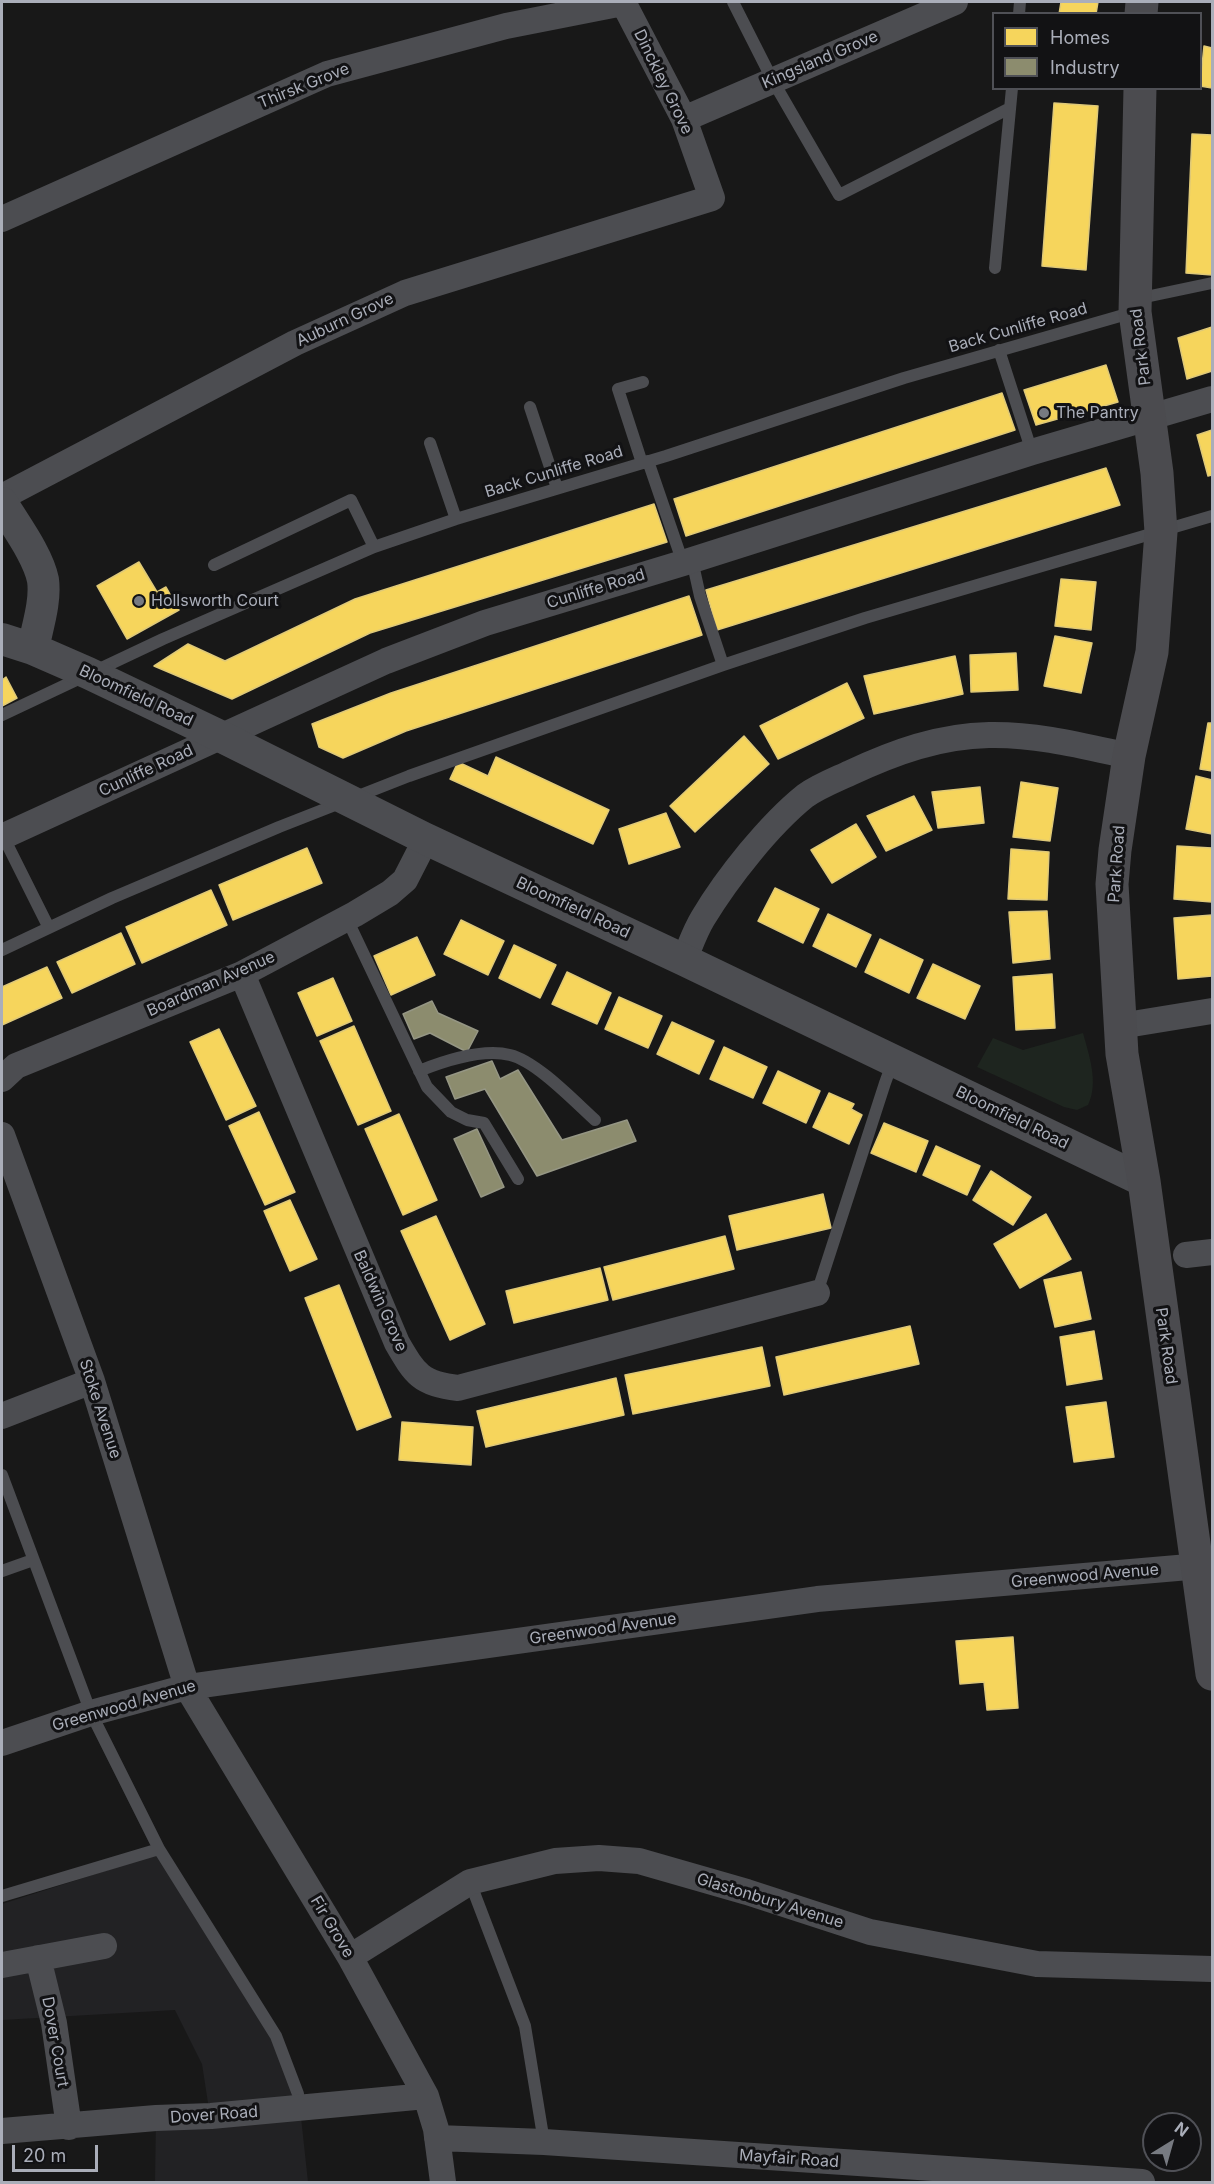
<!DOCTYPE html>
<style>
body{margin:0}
#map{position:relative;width:1214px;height:2184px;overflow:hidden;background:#181818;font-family:Inter,sans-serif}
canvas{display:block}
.frame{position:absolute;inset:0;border:3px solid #aaaeb9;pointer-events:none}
.legend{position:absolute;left:992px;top:12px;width:210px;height:78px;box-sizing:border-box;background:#121214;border:2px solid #4f5056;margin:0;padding:8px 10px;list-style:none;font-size:18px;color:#aaaeb9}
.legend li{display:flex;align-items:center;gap:12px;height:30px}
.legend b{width:30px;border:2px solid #4f5056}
.north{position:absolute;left:1142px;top:2112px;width:60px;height:60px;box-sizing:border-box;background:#121214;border:2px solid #4f5056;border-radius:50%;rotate:37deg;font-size:16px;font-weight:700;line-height:24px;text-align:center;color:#aaaeb9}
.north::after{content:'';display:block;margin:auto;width:21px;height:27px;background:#777a81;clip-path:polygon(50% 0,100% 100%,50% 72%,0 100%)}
.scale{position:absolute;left:12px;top:2145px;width:86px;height:27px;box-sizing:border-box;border:3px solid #aaaeb9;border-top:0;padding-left:8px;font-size:18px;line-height:21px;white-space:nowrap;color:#aaaeb9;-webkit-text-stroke:4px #121214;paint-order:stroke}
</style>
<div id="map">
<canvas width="1214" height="2184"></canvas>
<div class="frame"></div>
<ul class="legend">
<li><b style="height:16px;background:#f6d55c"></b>Homes</li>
<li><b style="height:16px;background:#8c8c6e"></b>Industry</li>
</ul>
<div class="north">N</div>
<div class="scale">20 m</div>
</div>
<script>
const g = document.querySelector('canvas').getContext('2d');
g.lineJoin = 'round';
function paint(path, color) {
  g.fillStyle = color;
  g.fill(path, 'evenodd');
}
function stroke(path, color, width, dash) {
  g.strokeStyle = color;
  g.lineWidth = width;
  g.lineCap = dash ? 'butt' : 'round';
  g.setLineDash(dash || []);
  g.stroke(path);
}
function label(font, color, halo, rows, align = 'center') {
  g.font = font + ' Inter,sans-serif';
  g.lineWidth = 6;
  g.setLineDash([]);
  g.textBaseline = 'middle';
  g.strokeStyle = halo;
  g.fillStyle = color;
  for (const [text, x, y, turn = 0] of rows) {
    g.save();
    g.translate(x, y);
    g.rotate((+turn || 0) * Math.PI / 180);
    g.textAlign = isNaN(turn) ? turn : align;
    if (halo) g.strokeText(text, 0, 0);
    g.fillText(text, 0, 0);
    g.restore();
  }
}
paint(new Path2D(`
 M161 1853 276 2036 300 2108 308 2182H155L156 2118 210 2116 202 2064 175 2010 2 2020V1904Z`), '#222224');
paint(new Path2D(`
 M1083 1033C1089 1055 1099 1083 1088 1105L1077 1110 1064 1107 977 1067 993 1038 1023 1050Z`), '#1e251f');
const homes = new Path2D(`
 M1061 2H1098L1096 14H1059Z
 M1204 46 1212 48V88L1200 86Z
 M1054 103 1098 106 1086 270 1042 266Z
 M1192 134 1212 135V275L1186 273Z
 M1212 327V371L1187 379 1178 338Z
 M1106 365 1118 402 1036 425 1024 390Z
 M1002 393 1015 430 686 536 674 499Z
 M1212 430V475L1208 476 1197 435Z
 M1106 468 1120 505 717 630 706 590Z
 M654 504 667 542 370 633 232 699 154 666 188 644 225 661 355 599Z
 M139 562 157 592 166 587 179 610 127 639 97 586Z
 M1061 579 1096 582 1091 630 1055 626Z
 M689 596 702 635 406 731 343 758 319 747 312 724 391 693Z
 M1055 636 1092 643 1081 693 1044 686Z
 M1016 653 1018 690 971 692 970 655Z
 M955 656 963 694 874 714 864 676Z
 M6 677 17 698 2 706V680Z
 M847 683 864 718 778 759 760 726Z
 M1208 723H1212V771L1200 769Z
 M744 736 769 764 695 832 670 806Z
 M496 757 609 810 593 844 450 779 458 762 488 776Z
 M1196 776 1212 780V834L1186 829Z
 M1021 782 1058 788 1050 841 1013 837Z
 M980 787 984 823 938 828 932 792Z
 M914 796 932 830 886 851 867 816Z
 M666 813 680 847 629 864 619 829Z
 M856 824 876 857 832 883 811 850Z
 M1177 846 1212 848V902L1174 899Z
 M307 848 322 883 233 920 219 885Z
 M1011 849 1049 852 1047 900 1008 899Z
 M775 888 819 909 803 943 758 921Z
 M211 890 227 925 142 963 126 927Z
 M1047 911 1050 959 1013 963 1009 912Z
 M828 914 871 935 856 967 813 946Z
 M1212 915V976L1178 979 1174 918Z
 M461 920 504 941 488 975 444 954Z
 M121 933 135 964 72 993 57 962Z
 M417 937 435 975 391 995 374 956Z
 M880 939 923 960 909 993 865 972Z
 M514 945 556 965 540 998 499 978Z
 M933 964 980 986 965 1019 917 998Z
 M47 967 62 998 2 1025V987Z
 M567 972 611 993 597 1024 552 1004Z
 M1052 974 1055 1028 1016 1030 1013 977Z
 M333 978 352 1021 317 1036 298 993Z
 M619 997 662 1016 648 1048 605 1029Z
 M672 1022 714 1041 699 1074 657 1054Z
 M354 1026 391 1111 358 1125 320 1041Z
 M219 1029 256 1106 226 1120 190 1042Z
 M724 1047 767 1067 753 1098 710 1079Z
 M778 1071 820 1091 806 1123 763 1103Z
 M829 1093 854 1104 851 1109 862 1115 849 1144 813 1127Z
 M259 1112 295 1192 265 1205 229 1126Z
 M399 1114 437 1200 403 1215 365 1129Z
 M884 1123 928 1141 916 1172 871 1153Z
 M936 1146 980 1166 967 1195 923 1175Z
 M991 1171 1031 1197 1013 1225 973 1200Z
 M823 1194 831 1228 737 1250 729 1216Z
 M290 1200 317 1259 290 1271 264 1211Z
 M1046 1214 1071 1259 1020 1288 994 1244Z
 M436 1216 485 1324 450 1340 401 1231Z
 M725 1236 734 1269 613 1300 604 1267Z
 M600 1268 608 1300 514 1323 506 1291Z
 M1081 1272 1091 1319 1055 1327 1044 1280Z
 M339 1285 391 1417 357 1430 305 1298Z
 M910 1326 919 1364 784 1395 776 1357Z
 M1094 1331 1102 1379 1067 1385 1060 1337Z
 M762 1347 770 1386 633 1414 625 1375Z
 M616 1378 624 1415 486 1447 477 1411Z
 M1106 1402 1114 1457 1074 1462 1066 1407Z
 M402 1422 473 1427 471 1465 399 1460Z
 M1013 1637 1018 1708 987 1710 984 1682 960 1684 956 1641Z`);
paint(homes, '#f6d55c');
stroke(homes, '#dfc978', 1.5);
const industry = new Path2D(`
 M432 1001 438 1013 478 1031 467 1052 430 1033 414 1039 403 1014Z
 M492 1061 500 1079 518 1070 562 1140 627 1120 636 1141 537 1176 485 1089 455 1099 446 1077Z
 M477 1129 504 1187 481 1197 454 1139Z`);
paint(industry, '#8c8c6e');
stroke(industry, '#959684', 1.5);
stroke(new Path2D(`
 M733 2 773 81 839 195 1010 108
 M1019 14 1020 2
 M995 268 1012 88
 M1136 299 1212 283
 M999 350 1032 452
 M530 407 557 488
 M430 443 456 519
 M648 461 683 563
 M642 463 618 389 643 382
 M692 560 700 596 723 665
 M214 565 351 500 374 547
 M2 715 163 639 374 547 456 519 666 456 904 378 1134 312
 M2 834 49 928
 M347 919 427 1087 451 1112 467 1120 484 1123 518 1179
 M2 950 112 898 279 827 409 776 723 665 865 618 1212 516
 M419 1071C444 1061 482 1048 510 1055 536 1061 574 1101 595 1120
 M817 1293 885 1083 893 1061
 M2 1475 91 1713 159 1849 2 1896
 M2 1571 33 1560
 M159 1849 276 2036 298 2094 300 2108
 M470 1882 525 2026 544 2142`), '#4c4d51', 12);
stroke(new Path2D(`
 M684 119 955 2
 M2 219 327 74 506 26 623 3
 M2 497 295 343 405 293 712 198 684 119 623 2
 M2 837 386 661 485 623 683 563 1032 452 1212 399
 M684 960C690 946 695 931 703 918 727 878 769 825 805 796 819 786 835 780 850 773 895 752 939 736 989 735 1037 734 1083 746 1129 756
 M242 974 397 1343C415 1374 421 1384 458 1388L817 1293
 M1120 1026 1212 1011
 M2 1079 16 1066 242 974 355 914 390 893 405 880 426 839
 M2 1135 92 1381 187 1687 350 1957 426 2096 436 2129 443 2182
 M1186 1255 1212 1252
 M2 1416 92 1381
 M2 1743 91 1713 187 1687 817 1599 1212 1565
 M350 1957 470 1882 555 1861 599 1858 639 1861 747 1892 870 1932 1037 1964 1212 1969
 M38 1958 54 2023 69 2127
 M2 1965 104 1946
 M2 2131 156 2118 211 2116 426 2096
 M437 2138 544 2142 1142 2182`), '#4c4d51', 26);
stroke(new Path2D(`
 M2 503C15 525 38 555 43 580 46 602 37 628 33 649
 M2 639 33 649 88 673 222 737 426 839 684 960 1144 1181`), '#4c4d51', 32);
stroke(new Path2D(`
 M1141 14 1142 2
 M1140 88 1135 312 1157 473 1161 532 1152 652 1129 756 1115 850 1112 884 1122 1054 1144 1181 1212 1674`), '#4b4b4f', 33);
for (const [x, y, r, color] of [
 [1044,413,6,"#777a81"],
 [139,601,6,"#777a81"]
]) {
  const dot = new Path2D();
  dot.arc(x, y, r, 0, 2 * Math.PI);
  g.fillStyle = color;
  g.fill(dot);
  stroke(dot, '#121214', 2);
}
label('16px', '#aaaeb9', '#121214', [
 ["Kingsland Grove",820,60,-23],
 ["Dinckley Grove",663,82,64],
 ["Thirsk Grove",304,86,-22],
 ["Auburn Grove",345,320,-25],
 ["Back Cunliffe Road",1018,328,-16],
 ["Park Road",1141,347,-97],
 ["Back Cunliffe Road",554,472,-17],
 ["Cunliffe Road",596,589,-17],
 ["Bloomfield Road",136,696,25],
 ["Cunliffe Road",146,771,-25],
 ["Park Road",1117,864,-86],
 ["Bloomfield Road",573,908,25],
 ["Boardman Avenue",211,984,-24],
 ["Bloomfield Road",1012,1118,26],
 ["Baldwin Grove",380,1301,66],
 ["Park Road",1166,1346,82],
 ["Stoke Avenue",100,1409,72],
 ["Greenwood Avenue",1085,1576,-5],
 ["Greenwood Avenue",603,1629,-8],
 ["Greenwood Avenue",124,1706,-16],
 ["Glastonbury Avenue",770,1901,17],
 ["Fir Grove",332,1927,59],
 ["Dover Court",55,2042,80],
 ["Dover Road",214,2115,-4],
 ["Mayfair Road",789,2159,4]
]);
label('16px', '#aaaeb9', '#121214', [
 ["The Pantry",1056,413],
 ["Hollsworth Court",151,601]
], 'left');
</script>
